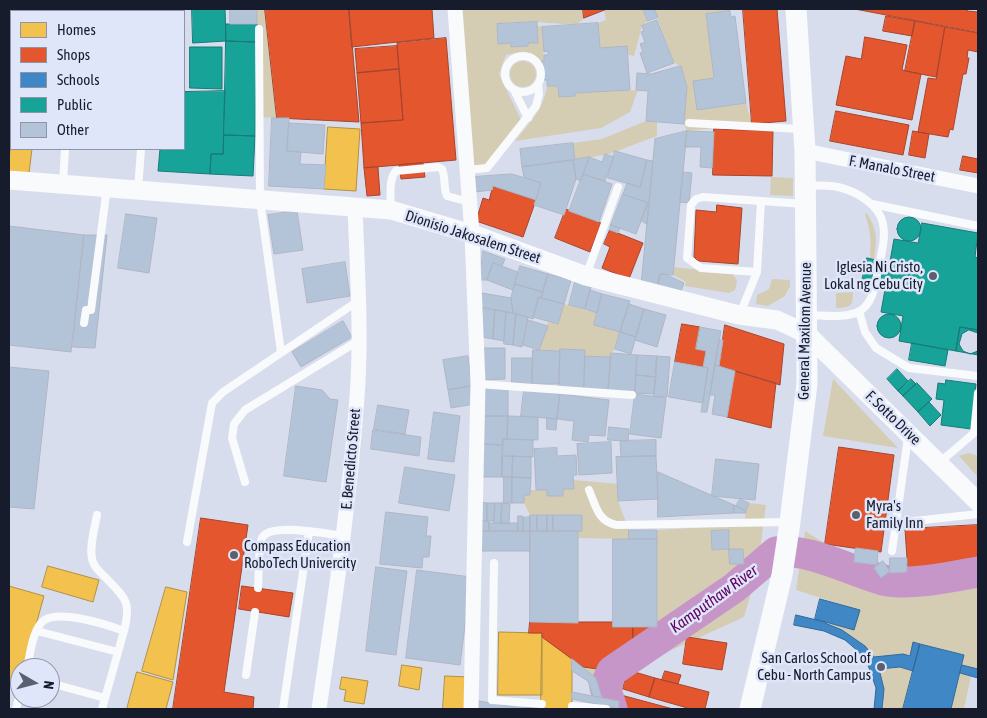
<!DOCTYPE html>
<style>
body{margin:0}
#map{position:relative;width:987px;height:718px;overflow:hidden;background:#d8dded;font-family:"Asap Condensed",sans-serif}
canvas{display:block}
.frame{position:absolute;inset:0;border:10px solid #171c2d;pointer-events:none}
.legend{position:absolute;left:10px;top:10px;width:175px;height:140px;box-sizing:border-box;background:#dfe6fa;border:1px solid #8f95a8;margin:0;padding:6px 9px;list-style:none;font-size:15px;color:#171c2d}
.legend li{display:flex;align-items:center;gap:10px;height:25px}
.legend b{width:25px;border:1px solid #8f95a8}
.north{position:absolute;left:10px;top:658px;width:50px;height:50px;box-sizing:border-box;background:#dfe6fa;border:1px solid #8f95a8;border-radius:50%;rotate:98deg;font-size:14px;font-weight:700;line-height:20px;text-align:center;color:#171c2d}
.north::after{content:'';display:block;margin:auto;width:18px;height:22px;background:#5b6070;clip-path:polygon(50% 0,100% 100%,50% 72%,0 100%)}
</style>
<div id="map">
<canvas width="987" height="718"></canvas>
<div class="frame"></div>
<ul class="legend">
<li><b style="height:14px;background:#f2c14e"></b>Homes</li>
<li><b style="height:14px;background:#e4572e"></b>Shops</li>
<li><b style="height:14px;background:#3f88c5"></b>Schools</li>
<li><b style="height:14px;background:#17a398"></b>Public</li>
<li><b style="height:14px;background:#b4c4d8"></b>Other</li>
</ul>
<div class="north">N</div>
</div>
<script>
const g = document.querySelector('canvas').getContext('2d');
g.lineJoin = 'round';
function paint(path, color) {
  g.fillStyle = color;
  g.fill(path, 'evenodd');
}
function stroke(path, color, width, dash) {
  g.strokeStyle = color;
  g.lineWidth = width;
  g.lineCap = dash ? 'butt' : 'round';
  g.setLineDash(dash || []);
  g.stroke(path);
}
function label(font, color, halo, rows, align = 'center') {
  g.font = font + ' "Asap Condensed",sans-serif';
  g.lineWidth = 5;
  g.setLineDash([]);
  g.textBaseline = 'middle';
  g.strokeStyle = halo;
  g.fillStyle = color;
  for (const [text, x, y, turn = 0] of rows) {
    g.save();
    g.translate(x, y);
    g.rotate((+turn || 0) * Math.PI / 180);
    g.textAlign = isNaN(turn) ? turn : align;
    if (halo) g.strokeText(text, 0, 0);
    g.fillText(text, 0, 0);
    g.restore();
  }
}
paint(new Path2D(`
 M257 9H265L277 118 255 117Z
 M459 9H583L584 18 577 25 537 22 497 24 498 44 511 43V47L528 46V43H537V26L542 27 544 61H541C530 49 521 52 506 55L499 74 521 120 488 167 473 165Z
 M607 9H643L648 21 642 26 634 56 600 48 598 23 606 20 604 10Z
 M654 9H730V11L706 15 714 78 697 110 746 103 752 124 687 131 684 124 687 87 681 66 674 63Z
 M510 74a13 13 0 1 1 26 0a13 13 0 1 1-26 0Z
 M547 86H558L559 97 575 96V93L638 90 630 112 601 128 515 141C530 122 543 111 547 86Z
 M646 121 657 122V136L609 154 575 160 573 143 602 139Z
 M771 177 793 178V196L770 195Z
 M867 213C878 232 877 239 874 260L870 259C871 243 871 230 865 215Z
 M674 267 733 274 737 281 735 290 729 293 685 286 686 282 673 275Z
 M772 279 790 280V286L785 296 768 306 756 304 757 295 769 289Z
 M853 292C853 308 850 307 836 308V293Z
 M564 304 597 313 594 325 620 332 615 349 611 353V357L585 356V350H539L548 322 558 324Z
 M833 379 898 448 823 436Z
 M969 453 978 456V477L959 456Z
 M574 480 617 484 618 501 629 530V539L578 538V531H582V515H530L524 503V495H530V490H547L548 496H563V489H574Z
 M749 503 766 505 757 572 744 617 628 670 621 695H600L596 678 583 667 605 670 657 636V530L744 525 746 511ZM729 530V549L712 550 711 531ZM730 549H743L744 563 730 564Z
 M805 531 887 582 908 573 978 569V669L962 665 964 655 914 642 910 656 902 654 874 657C860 640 846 631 825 623V622L854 629 859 610 796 590Z
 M900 667 913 671 903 709H882L884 689 879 669Z
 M960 673 971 676 964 709H951Z`), '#d5ccb4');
const homes = new Path2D(`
 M9 120 11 121V138H9Z
 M328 127 360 129 356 191 324 189Z
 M11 134V149H32L29 173 9 171Z
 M48 566 99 580 93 602 42 587Z
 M9 586 44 596 24 668H20V681L18 688 9 685Z
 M166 587 187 592 173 680 142 671Z
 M499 632 542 633V695H498Z
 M542 637 572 659V709H541Z
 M402 665 422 668 419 690 399 686Z
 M137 672 173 682 166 709H127Z
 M445 676 469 677 466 709H443Z
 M342 677 368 681 364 704 344 701 346 690 340 689Z`);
paint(homes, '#f2c14e');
stroke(homes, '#b09044', 1);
const shops = new Path2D(`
 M265 9H349L359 122 277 118Z
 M349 9H432L434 38 352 47Z
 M583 9H607L584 18Z
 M743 9H777L786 121 752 124Z
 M855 9H968L967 11 978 12V32Z
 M886 16 915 21 912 36 883 31Z
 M915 21 945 27 936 77 905 71Z
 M945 27 978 33V52L968 50 967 58H969L966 74H963L953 130 950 129 948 137 918 132 928 78 936 79Z
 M865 37 907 45 902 70 921 74 912 120 836 105 846 56 861 59Z
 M446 38 456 160 364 168 361 123 403 120 397 43Z
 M397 46 399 69 357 73 355 49Z
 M399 69 403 120 361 123 357 73Z
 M836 111 909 125 903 155 830 141Z
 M714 129 773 131 772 176 713 175Z
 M913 131 929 134 925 158 909 155Z
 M963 156 978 159V173L960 170Z
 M423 163 425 177 401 179 399 165Z
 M378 167 380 195 367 196 364 168Z
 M493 186 536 200 523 237 476 221 483 198 489 200Z
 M717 205 742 208 738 264 698 261 694 257 696 210 716 212Z
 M566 209 601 223 590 252 555 238Z
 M610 230 643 243 629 279 602 268 610 247 604 244Z
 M682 324 700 327 696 349 706 351 703 367 675 362Z
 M725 325 784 344 780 385 719 366Z
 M735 371 776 383 771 428 727 417Z
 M839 447 894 455 881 552 825 544Z
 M201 518 248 525 224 692 254 697 253 709H173Z
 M978 525V569L908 573 905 529Z
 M242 586 293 593 289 617 239 609Z
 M530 622H613V627H633V654L605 670 583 667 542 637V633H529Z
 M633 627H657V636L633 654Z
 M687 637 727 643 722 670 683 664Z
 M628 670 655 678 649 697 623 689Z
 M665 671 681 675 678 684 662 680Z
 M655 678 709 692 705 709H691L649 697Z
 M621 695 673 709H620Z`);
paint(shops, '#e4572e');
stroke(shops, '#a6452e', 1);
const schools = new Path2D(`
 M9 9H42L41 11H11V90L9 89Z
 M820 599 860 610 854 630 815 619Z
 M796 615 825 622V623L842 630 865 646 874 657 903 654 910 656 913 642 920 644 913 671 900 667 879 669 884 689 882 709H874L876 688 868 665 859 652 845 640 824 631 794 625Z
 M920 644 964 655 951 709H903Z
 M962 665 978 669V678L960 673Z`);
paint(schools, '#3f88c5');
stroke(schools, '#336897', 1);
const public = new Path2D(`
 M83 9H127V11H83Z
 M192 9H225L226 41 193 43Z
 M226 24H257L256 42 226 41Z
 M226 41 256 42 255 136 224 135Z
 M190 47H222V89L190 88Z
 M225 91 223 154H211L210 174 158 171 160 149H184V92Z
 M224 135 255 136 253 176 210 174 211 154H223Z
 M897 229a12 12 0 1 1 24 0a12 12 0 1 1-24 0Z
 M922 223 978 233 975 257 978 258V330L960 327 956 351 899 341 903 316 881 312 894 239 918 243Z
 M867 258 889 263 884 290 861 286Z
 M877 326a12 12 0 1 1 24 0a12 12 0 1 1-24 0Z
 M960 327 978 330V355L956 351Z
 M969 330 978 333V351L970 354 963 351 959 344 962 334Z
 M912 343 948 350 945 366 909 360Z
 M897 369 908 381 898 391 887 379Z
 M911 379 916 384 903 396 898 391Z
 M946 380 976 384 971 429 941 425 944 400 936 399 938 383 945 384Z
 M917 383 932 399 918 412 903 396Z
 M929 402 941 415 930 426 918 412Z`);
paint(public, '#17a398');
stroke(public, '#177a78', 1);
stroke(new Path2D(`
 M612 709 605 687 612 671 734 588 776 552C810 548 850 571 883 580 910 586 951 577 978 572`), '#c696c9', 31);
const building = new Path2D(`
 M230 9H257V24H230Z
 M643 9H654L658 17 648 21Z
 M730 11 731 17 735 16 746 103 697 110 693 81 714 78 706 14Z
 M657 20 674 63 647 73 640 53 643 52 640 44 645 42 641 32 644 31 642 26Z
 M537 22 538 43H528V46L511 47V43L498 44 497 24Z
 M598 23 600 48 627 46 630 90 575 93V96L559 97 558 86H547V80H542L541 61H544V55H548V51L544 52 542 27Z
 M681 66 687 87 684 124 646 121 648 91 636 90 637 73 651 74Z
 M272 118H289L287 151 301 152 300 164 326 165 324 189 269 186Z
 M289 123 325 125 323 154 287 151Z
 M687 131 673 275 660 274 658 287 641 285 655 139Z
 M687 131 714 132 712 168 700 167 701 147H685Z
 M573 143 575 160 522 167 520 149Z
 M615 151 647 160 640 187 608 178Z
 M605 154 614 157 605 181 583 174 589 157 602 162Z
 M589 157 581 181 576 179 573 160Z
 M573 160 576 179 564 215 534 205 541 183 524 177 522 167Z
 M647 160 653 161 649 203 623 194 627 183 640 187Z
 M683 172 692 173 689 203 680 202Z
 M512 174 541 183 536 200 493 186 492 190 475 192 474 177Z
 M583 174 612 184 599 222 569 211Z
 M623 194 648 203 636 234 611 225Z
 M648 203H649L647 224 641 221Z
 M297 211 303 250 274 254 268 215Z
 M126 214 157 218 149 273 118 268Z
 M611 225 620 228 618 233 610 230Z
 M9 226 84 235 71 352 9 345Z
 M84 235H107L95 348 73 347Z
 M483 251 505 259 502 266 493 263 487 280H480Z
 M345 262 350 296 307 303 302 269Z
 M493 263 518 272 513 290 487 280Z
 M520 266 548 274 543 292 515 284Z
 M548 274 571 280 564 304 541 298Z
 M660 274H665L684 283 679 296 658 287Z
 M575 282 591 287 585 309 569 305Z
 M515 284 543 292 541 298 539 297 533 319 513 313 511 298Z
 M590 290 602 294 597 313 585 309Z
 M482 293 511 298 513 313 480 307Z
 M602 294 630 301 620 332 594 325Z
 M539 297 564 304 558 324 533 317Z
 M629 304 644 309 636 337 620 332Z
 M483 308 495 310 493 339 482 337Z
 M644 309 666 315 657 347 635 340Z
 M495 310 506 312 504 341 493 339Z
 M506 312 516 314 513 345 504 344Z
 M516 314 528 317 522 347 513 345Z
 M528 320 548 326 539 350 523 345Z
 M343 321 352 337 301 367 292 352Z
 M700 327 721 331 707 412H701L708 368 703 367 706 351 696 349Z
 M620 332 636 337 631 354 615 349Z
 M719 340H723L719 366 715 365Z
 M483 348H505V379L483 380Z
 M560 349 585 350 584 388 559 387Z
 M533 350 560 351 559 384H532Z
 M611 353 637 355 635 393 608 391Z
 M637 355 657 356 656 377 636 375Z
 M468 356 472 386 448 390 443 360Z
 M585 356 611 357 608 391 584 390Z
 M657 356 670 357 667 397 654 396Z
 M512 358H533L532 384 512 383Z
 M675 362 708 368 703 403 669 397Z
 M715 365 735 371 727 417 712 414 715 395H710Z
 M9 367 49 371 34 509 9 507Z
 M636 375 656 377 654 394 635 393Z
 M296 386 322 390 330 399 338 400 326 482 284 476Z
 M472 386 474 404 451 408 448 390Z
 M482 388 508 389V416H482Z
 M524 390 560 394 557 419 521 416Z
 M560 394 609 400 605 436 589 435 588 442 572 440 574 421 557 419Z
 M635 394 666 398 661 438 630 434Z
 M378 405 409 410 405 434 374 429Z
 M434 412 460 416 454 462 428 459Z
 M482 416H508L507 439H503V445L481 444Z
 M508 416 538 417V440L507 439Z
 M547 418 557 419 556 430 547 429Z
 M609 427 629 429 628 441 608 440Z
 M373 430 421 437 419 456 371 449Z
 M503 439 533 440V457L502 456Z
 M656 440V456L621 457 620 441Z
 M611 442 612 473 579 475 577 444Z
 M481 444 503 445 502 477H481Z
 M557 448V456L576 455 577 475H573L574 489H563V496H547V490H536L534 449Z
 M502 456H513L512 477H502Z
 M513 456 531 457V478L512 477Z
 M656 456 658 499 618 501 616 457Z
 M716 459 759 464 755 500 712 496Z
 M405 467 455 475 449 511 399 503Z
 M658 472 734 505V513L658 517Z
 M504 477H512V503H504Z
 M512 477 531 478 530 495H524V503H512Z
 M740 499 749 503 746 511 736 506Z
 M479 502 487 503V521H479Z
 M487 503H495L494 521H487Z
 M495 503H502L501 523H494Z
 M502 503 510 504 509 523H501Z
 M734 505 746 511V513H734Z
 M386 512 428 517 426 536H431L429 557H423L422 568 380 564Z
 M530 515H537V531H530Z
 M537 515H547V531H537Z
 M547 515H553V531H547Z
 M553 515H582V531H553Z
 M518 516H523V531H518Z
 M530 517V531H523V518Z
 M479 521H489V531H479Z
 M489 523H518V531H489Z
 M629 530H657V539H629Z
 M729 530V549L712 550 711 531Z
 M479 531H530V551H478Z
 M530 531H578V623L530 622Z
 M613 539H657V627H613Z
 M856 548 878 551 877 565 854 562Z
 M729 549H743L744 564H730Z
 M890 558H907V572L890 573Z
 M883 561 890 571 881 578 874 568Z
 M376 567 407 571 396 655 366 651Z
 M417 570 471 577 460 665 406 658Z
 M572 659 596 678 602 698 593 696 588 681 572 671Z
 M572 692 619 701V709L572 699Z
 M479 701 515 707 542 708 541 709H478Z`);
paint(building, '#b4c4d8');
stroke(building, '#aeb6c5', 1);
stroke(new Path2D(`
 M259 29 260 200 281 352
 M505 74a18 18 0 1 1 36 0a18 18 0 1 1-36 0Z
 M514 90 528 118
 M689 123 801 129
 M467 170 487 168 536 106 539 94 538 84
 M63 184 65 149
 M138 190 141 149
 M872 204 978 226
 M391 210C391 199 388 179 396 171L438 167 442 169C446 178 443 188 447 196L462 200H469
 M757 272 701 268 687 258 691 205 696 199 703 197 761 201
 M586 276 618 187
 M859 311 865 332 876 348 909 368 978 376
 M740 314 757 272 761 201 804 204
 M807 315C823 315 846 319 860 311 874 302 875 284 878 270 881 255 886 239 883 224 880 205 856 191 838 187 828 185 817 186 807 185
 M84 323 86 310H91L107 187
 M478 384 632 395
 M939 463 974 433 978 393
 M245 482 232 438 234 424 245 410 358 341
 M589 490C596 506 598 522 617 525L788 522
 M97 515C95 527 88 550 93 562 95 568 100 572 105 577 125 598 132 601 124 631
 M896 523 978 514
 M187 542 212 403 223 392 358 301
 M892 551 908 437
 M494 563 492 700 542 704
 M258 588C259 578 258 545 262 538 270 522 327 534 343 536
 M37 631 118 652
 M27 668C30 655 32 634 41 623 54 607 108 625 124 631L102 709
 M246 675 255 612
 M50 683 105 698
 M572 706 606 709
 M16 709 20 694
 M283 709 309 531`), '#f9fafc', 8);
stroke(new Path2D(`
 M455 9 472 234 478 384 471 709
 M805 151 978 186
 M319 709C335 600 351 492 358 382 361 324 357 265 355 207`), '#f9fafc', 15);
stroke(new Path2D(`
 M9 180 391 210 472 234 586 276 739 315 777 320 807 334 978 502`), '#f9fafc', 19);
stroke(new Path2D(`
 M750 709 782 575 790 522 807 384 805 151 796 9`), '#f9fafc', 21);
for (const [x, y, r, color] of [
 [933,276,5,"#5b6070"],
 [856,515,5,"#5b6070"],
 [234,555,5,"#5b6070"],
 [881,667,5,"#5b6070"]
]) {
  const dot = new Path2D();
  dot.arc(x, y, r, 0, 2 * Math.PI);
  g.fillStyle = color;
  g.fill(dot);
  stroke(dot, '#dfe6fa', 2);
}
label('15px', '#171c2d', '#dfe6fa', [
 ["F. Manalo Street",892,169,11],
 ["Dionisio Jakosalem Street",473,237,18],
 ["General Maxilom Avenue",805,331,-89],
 ["F. Sotto Drive",893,418,44],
 ["E. Benedicto Street",351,459,-85]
]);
label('15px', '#171c2d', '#dfe6fa', [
 ["Iglesia Ni Cristo,",923,267],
 ["Lokal ng Cebu City",923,284],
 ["Myra's",866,506,"left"],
 ["Family Inn",866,523,"left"],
 ["Compass Education",244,546,"left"],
 ["RoboTech Univercity",244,563,"left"],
 ["San Carlos School of",871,658],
 ["Cebu - North Campus",871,675]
], 'right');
label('italic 16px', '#61025e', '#dfe6fa', [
 ["Kamputhaw River",714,599,-36]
]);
</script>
